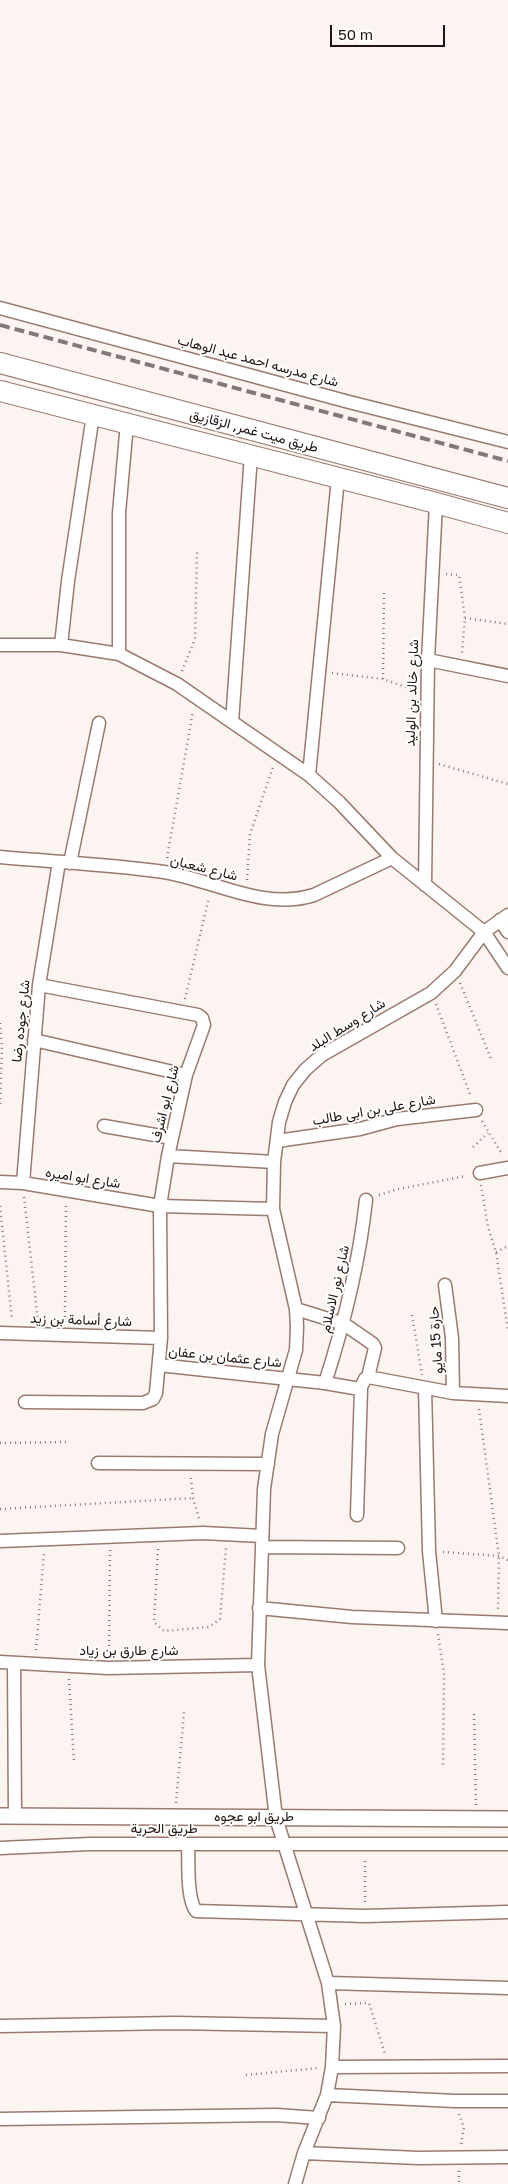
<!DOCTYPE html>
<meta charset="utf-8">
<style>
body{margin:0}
#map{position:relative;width:508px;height:2184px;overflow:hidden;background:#fbf4f1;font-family:"Golos Text",sans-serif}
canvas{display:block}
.scale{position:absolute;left:330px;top:25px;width:115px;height:22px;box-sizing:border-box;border:2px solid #201511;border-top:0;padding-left:6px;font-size:15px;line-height:18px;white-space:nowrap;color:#201511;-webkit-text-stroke:4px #fff;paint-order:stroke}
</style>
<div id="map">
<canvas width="508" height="2184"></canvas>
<div class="scale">50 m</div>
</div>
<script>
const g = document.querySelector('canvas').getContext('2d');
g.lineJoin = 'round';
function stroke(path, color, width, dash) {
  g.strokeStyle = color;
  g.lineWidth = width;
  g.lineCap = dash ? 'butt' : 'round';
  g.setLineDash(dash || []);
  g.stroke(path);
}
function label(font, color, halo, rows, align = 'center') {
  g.font = font + ' "Golos Text",Vazirmatn,sans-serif';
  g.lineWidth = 4;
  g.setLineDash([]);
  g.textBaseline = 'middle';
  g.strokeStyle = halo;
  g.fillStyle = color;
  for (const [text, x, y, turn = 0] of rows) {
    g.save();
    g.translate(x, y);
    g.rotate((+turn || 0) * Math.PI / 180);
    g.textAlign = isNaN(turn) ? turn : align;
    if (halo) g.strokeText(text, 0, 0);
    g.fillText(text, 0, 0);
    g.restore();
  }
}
const minor = new Path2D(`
 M0 308 349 402 508 442
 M0 645H61L119 654 177 684 309 775 339 802 392 858 484 932 508 968
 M61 645 68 581 93 415
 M119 654V513L127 423
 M428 660 508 676
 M232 722 251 455
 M309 775 338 478
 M0 857C54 862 110 864 164 872 213 880 264 911 314 895L392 858
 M70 863 99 723
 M425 885 428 660 436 503
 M500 920 508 932
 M34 1040 186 1075
 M104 1126 172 1138
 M277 1141 360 1129 397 1119 476 1110
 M168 1156 274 1162
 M480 1173 508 1168
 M0 1182 23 1183 160 1206 273 1209
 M23 1183 39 985 59 862
 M445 1285 452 1338 453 1393
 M296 1309 344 1324 373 1344 375 1348 368 1377
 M0 1333 161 1338
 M159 1365 325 1383 360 1389 365 1379 368 1377 453 1393 508 1396
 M325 1383C345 1321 359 1264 366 1200
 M425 1388 429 1551 436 1621
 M25 1402 143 1403 153 1399 156 1393 161 1338 160 1206 168 1156 186 1075 204 1025 202 1018 198 1015 39 985
 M98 1463 268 1464
 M357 1515 361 1389
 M0 1541 203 1533 262 1536
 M262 1547 398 1548
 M259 1608 352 1617 508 1623
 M0 1662 108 1668 258 1665
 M14 1663 15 1816
 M188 1844C189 1861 186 1897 196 1911L365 1916 508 1912
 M0 1848 90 1844H508
 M328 1983 508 1988
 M0 2026 175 2023 334 2026
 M332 2067 508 2066
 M327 2095 455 2101H508
 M0 2119 276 2115 319 2118
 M304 2153 418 2158 508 2157
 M295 2184 304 2153 327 2095 332 2067 334 2026 328 1983 276 1818 258 1665 264 1489 272 1434 296 1350 297 1327 296 1309 273 1209 274 1162 279 1122 285 1102 293 1085 305 1070 322 1055 431 993 455 971 484 932 508 915`);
const tertiary = new Path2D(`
 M0 1816 508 1819`);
const trunk = new Path2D(`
 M0 363 508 498
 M0 391 436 503 508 523`);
stroke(minor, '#997a6f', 15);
stroke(tertiary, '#997a6f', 18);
stroke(trunk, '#997a6f', 22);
stroke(new Path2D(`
 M446 574 459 575 465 618 462 653
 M465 618 508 624
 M182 671 195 639 197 552
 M332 673 383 679 414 690
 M383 679 384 589
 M439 764 508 784
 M167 858 193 711
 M247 880 250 834 273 767
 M460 983 492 1061
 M185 999 209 897
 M436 1004 471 1097
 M0 1023 2 1047 0 1104
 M482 1121 502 1154
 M473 1147 488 1133
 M481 1185 488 1227 496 1252 508 1331
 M379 1195 398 1189 466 1176
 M24 1197 38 1321
 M0 1206 12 1320
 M496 1252 508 1246
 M412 1315 422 1375
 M65 1322 66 1205
 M479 1409 499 1556 498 1609
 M0 1443 68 1442
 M191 1478 193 1498 199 1519
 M0 1509 193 1498
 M158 1549 154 1622 164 1631 209 1627 220 1619 226 1547
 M443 1552 499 1556 508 1560
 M438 1634 444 1673 443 1767
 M36 1650 44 1553
 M109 1656 110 1549
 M69 1679 74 1762
 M474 1714 476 1805
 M176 1803 184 1712
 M365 1902V1858
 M345 2004 369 2003 385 2054
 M246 2075 318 2068
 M459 2114 464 2128 461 2145
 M459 2171V2184`), '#847b77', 2.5, [1, 4]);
stroke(minor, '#fff', 12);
stroke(tertiary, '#fff', 15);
stroke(trunk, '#fff', 20);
stroke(new Path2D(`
 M0 325 508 461`), '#837a76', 4, [10, 5]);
label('14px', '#201511', '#fff', [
 ["شارع مدرسه احمد عبد الوهاب",258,361,15],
 ["طريق ميت غمر, الزقازيق",254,431,15],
 ["شارع خالد بن الوليد",412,693,-88],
 ["شارع شعبان",204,868,14],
 ["شارع جوده رضا",21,1021,-84],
 ["شارع وسط البلد",347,1025,-32],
 ["شارع ابو اشرف",165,1104,-76],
 ["شارع على بن ابى طالب",374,1110,-10],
 ["شارع ابو اميره",83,1178,9],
 ["شارع نور الاسلام",335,1289,-77],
 ["شارع أسامة بن زيد",81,1320,2],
 ["حارة 15 مايو",436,1340,-94],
 ["شارع عثمان بن عفان",225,1357,6],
 ["شارع طارق بن زياد",129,1651],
 ["طريق ابو عجوه",254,1817],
 ["طريق الحرية",164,1829]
]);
</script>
